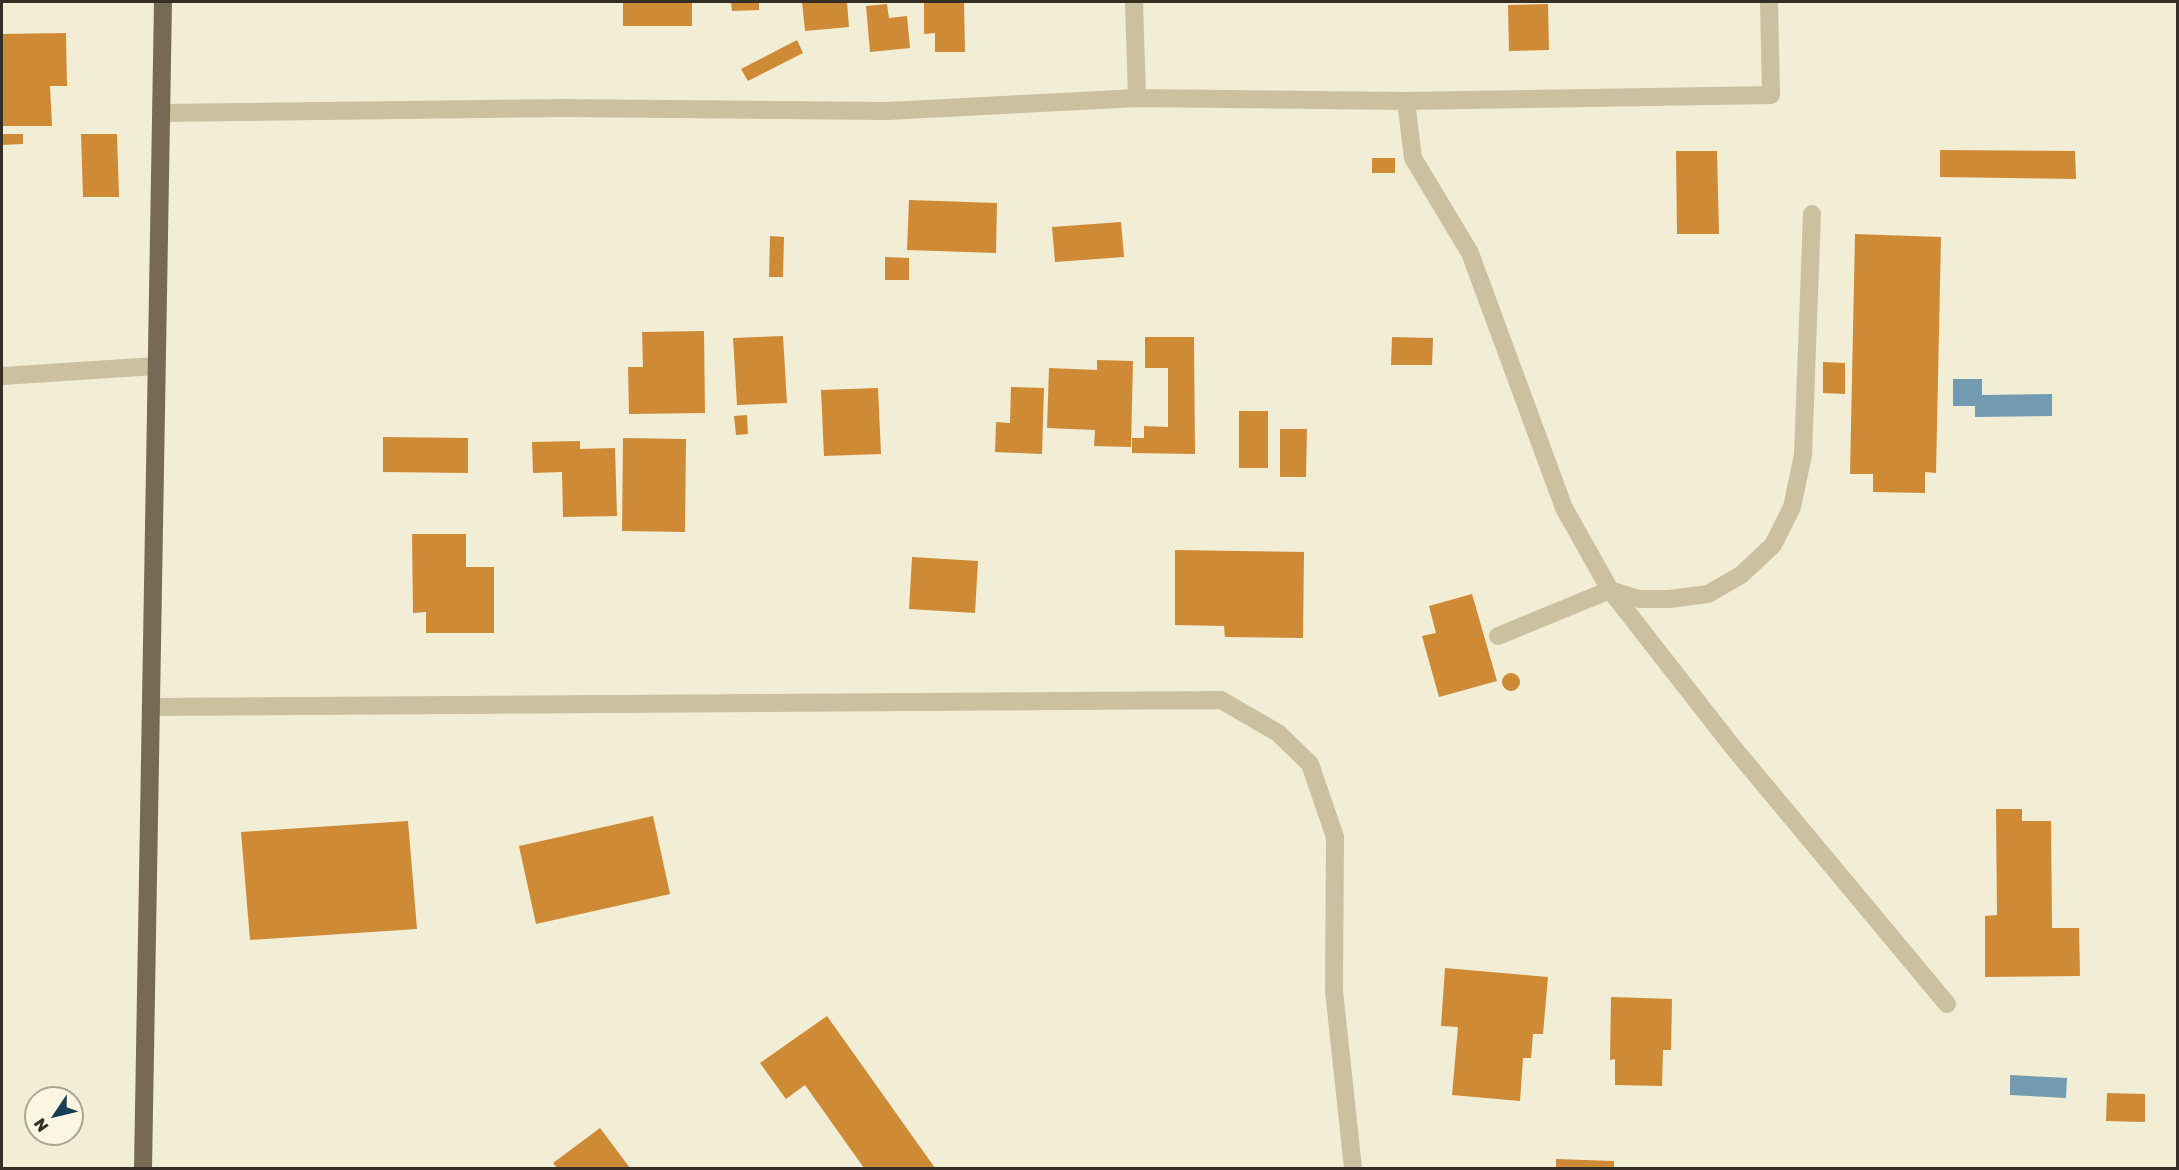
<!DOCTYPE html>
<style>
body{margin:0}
#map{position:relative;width:2179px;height:1170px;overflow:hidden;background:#f2edd5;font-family:"Golos Text",sans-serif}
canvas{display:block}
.frame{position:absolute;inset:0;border:3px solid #342e24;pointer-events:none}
.north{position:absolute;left:24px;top:1086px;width:60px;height:60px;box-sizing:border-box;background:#faf6e1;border:2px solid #aba695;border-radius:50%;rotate:235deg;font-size:16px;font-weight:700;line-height:24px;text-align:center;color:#342e24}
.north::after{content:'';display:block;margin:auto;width:21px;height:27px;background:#174058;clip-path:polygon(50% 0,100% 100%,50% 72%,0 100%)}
</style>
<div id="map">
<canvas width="2179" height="1170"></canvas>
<div class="frame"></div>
<div class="north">N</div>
</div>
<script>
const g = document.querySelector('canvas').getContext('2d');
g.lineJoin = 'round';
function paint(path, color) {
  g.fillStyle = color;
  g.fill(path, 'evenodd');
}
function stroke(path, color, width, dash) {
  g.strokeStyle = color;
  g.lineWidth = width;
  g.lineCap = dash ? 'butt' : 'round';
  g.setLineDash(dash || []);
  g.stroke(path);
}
paint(new Path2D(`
 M1953 379H1982V395L2052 394V416L1975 417V406H1953Z
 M2010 1075 2067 1078 2066 1098 2010 1095Z`), '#729bb1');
paint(new Path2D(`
 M623 2H692V26H623Z
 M731 2H759V10L732 11Z
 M802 2H847L849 27 805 31Z
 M924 2H964L965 52H935V33L924 34Z
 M887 4 889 18 907 16 910 48 870 52 866 6Z
 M1548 4 1549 50 1509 51 1508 5Z
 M66 33 67 86H50L52 126H2V34Z
 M797 40 803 53 748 81 741 69Z
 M2 134H23V144L2 145Z
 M81 134H117L119 197H83Z
 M1940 150 2075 151 2076 179 1940 177Z
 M1676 151H1717L1719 234H1677Z
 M1372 158H1395V173H1372Z
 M909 200 997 203 996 253 907 250Z
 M1121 222 1124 257 1055 262 1052 227Z
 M1855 234 1941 237 1936 473 1925 472V493L1873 492V474H1850Z
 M770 236 784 237 783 277H769Z
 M885 257 909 258V280H885Z
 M704 331 705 413 629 414 628 367H643L642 332Z
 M783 336 787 403 737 405 733 338Z
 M1145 337H1194L1195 454 1132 453V438H1144V426L1168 427V368H1145Z
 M1392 337 1433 338 1432 365H1391Z
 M1097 360 1133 361 1131 447 1094 446 1095 430 1047 428 1049 368 1097 370Z
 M1823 362 1845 363V394L1823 393Z
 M1011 387 1044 388 1042 454 995 452 996 422 1010 423Z
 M878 388 881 454 824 456 821 390Z
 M1239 411H1268V468H1239Z
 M747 415 748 434 736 435 734 416Z
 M1280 429H1307L1306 477H1280Z
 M383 437 468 438V473L383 472Z
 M623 438 686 439 685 532 622 531Z
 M580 441V449L615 448 617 516 563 517 562 472 533 473 532 442Z
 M412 534H466V567H494V633H426V612L413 613Z
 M1175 550 1304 552 1303 638 1225 637 1224 626 1175 625Z
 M912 557 978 561 975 613 909 609Z
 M1472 594 1497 681 1439 697 1422 636 1436 633 1429 606Z
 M1502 682a9 9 0 1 1 18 0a9 9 0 1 1-18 0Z
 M1996 809H2022V821H2051L2052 928H2079L2080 976 1985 977V916L1997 915Z
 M653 816 670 894 536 924 519 846Z
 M408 821 417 929 250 940 241 832Z
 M1445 968 1548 977 1543 1034H1533L1531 1058H1523L1520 1101 1452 1095 1458 1027 1441 1026Z
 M1611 997 1672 999 1671 1050H1663L1662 1086 1615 1085V1059L1610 1060Z
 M827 1016 935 1168H864L805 1085 786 1099 760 1063Z
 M2107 1093 2145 1094V1122L2106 1121Z
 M600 1128 630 1168H557L553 1163Z
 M1556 1159 1614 1161V1168H1556Z`), '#cf8a36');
stroke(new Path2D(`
 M1134 2 1137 98
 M1406 101 1413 158 1470 253 1564 508 1610 590 1732 746 1947 1004
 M162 113 562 108 888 111 1137 98 1406 101 1771 95 1769 2
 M2 376 156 366
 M1498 636 1610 590 1639 599H1669L1708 594 1741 575 1773 545 1792 507 1803 455 1812 214
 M152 707 1221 700 1278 733 1310 764 1335 837 1334 991 1353 1168`), '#cbc0a0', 18);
stroke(new Path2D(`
 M143 1168 163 2`), '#776a54', 18);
</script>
